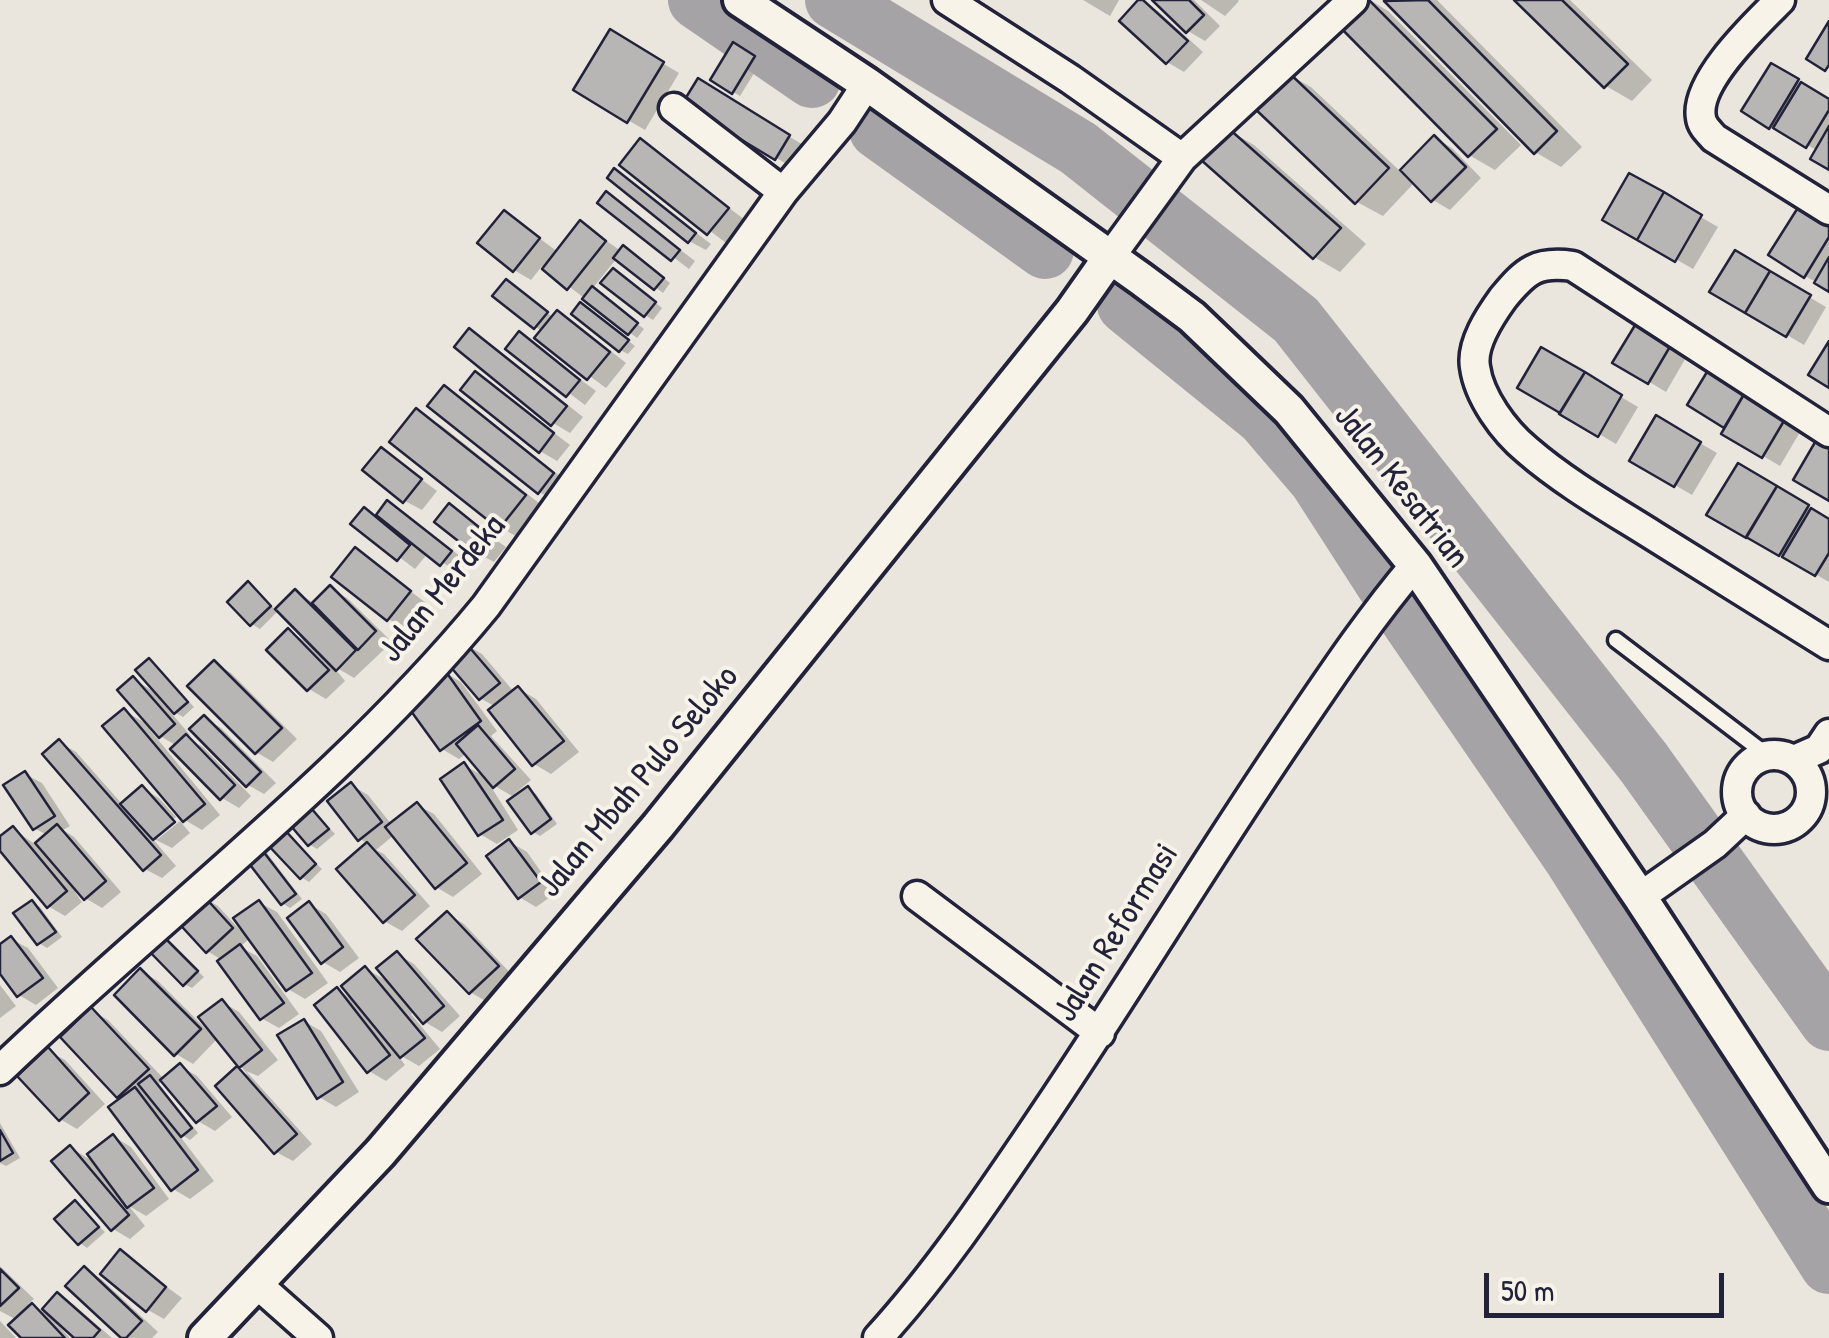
<!DOCTYPE html>
<style>
body{margin:0}
#map{position:relative;width:1829px;height:1338px;overflow:hidden;background:#eae6de;font-family:"Patrick Hand",sans-serif}
canvas{display:block}
.scale{position:absolute;left:1484px;top:1273px;width:240px;height:45px;box-sizing:border-box;border:5px solid #22223b;border-top:0;padding-left:12px;font-size:30px;line-height:35px;white-space:nowrap;color:#22223b;-webkit-text-stroke:8px #f7f3e8;paint-order:stroke}
</style>
<div id="map">
<canvas width="1829" height="1338"></canvas>
<div class="scale">50 m</div>
</div>
<script>
const g = document.querySelector('canvas').getContext('2d');
g.lineJoin = 'round';
function paint(path, color) {
  g.fillStyle = color;
  g.fill(path, 'evenodd');
}
function stroke(path, color, width, dash) {
  g.strokeStyle = color;
  g.lineWidth = width;
  g.lineCap = dash ? 'butt' : 'round';
  g.setLineDash(dash || []);
  g.stroke(path);
}
function label(font, color, halo, rows, align = 'center') {
  g.font = font + ' "Patrick Hand",sans-serif';
  g.lineWidth = 8;
  g.setLineDash([]);
  g.textBaseline = 'middle';
  g.strokeStyle = halo;
  g.fillStyle = color;
  for (const [text, x, y, turn = 0] of rows) {
    g.save();
    g.translate(x, y);
    g.rotate((+turn || 0) * Math.PI / 180);
    g.textAlign = isNaN(turn) ? turn : align;
    if (halo) g.strokeText(text, 0, 0);
    g.fillText(text, 0, 0);
    g.restore();
  }
}
paint(new Path2D(`
 M1083 0H1119L1110 16Z
 M1156 0H1194L1220 26 1205 41 1188 31Z
 M1201 0H1238L1239 1 1225 16Z
 M1358 0H1370L1388 11 1521 145 1495 170 1469 155Z
 M1437 0 1582 147 1561 167 1535 152 1387 1Z
 M1518 0H1570L1652 80 1632 101 1606 86Z
 M1141 1 1158 11 1203 52 1184 72 1167 62Z
 M611 33 679 73 645 130 576 90Z
 M734 45 761 62 740 96 713 80Z
 M1772 66 1829 102V167L1818 151 1744 110Z
 M1285 73 1311 87 1401 172 1435 138 1452 148 1481 178 1450 210 1433 200 1415 182 1383 216 1357 202Z
 M698 82 805 146 793 168 686 103Z
 M1228 130 1254 145 1366 244 1340 272 1314 257Z
 M641 141 745 220 726 243 622 164Z
 M615 172 711 244 706 250 689 241Z
 M1630 176 1718 227 1693 269 1606 219Z
 M607 194 695 261 689 269 601 202Z
 M505 213 558 252 581 223 621 251 631 252 670 283 663 293 617 258 592 289 644 329 637 338 542 266 531 280 514 270Z
 M1829 227V289L1805 276Z
 M1735 253 1826 307 1804 345 1713 291Z
 M622 275 662 308 653 320 645 315Z
 M514 286 554 318 558 313 575 323 626 363 606 388 538 338 543 331 535 327Z
 M589 310 635 346 628 354 620 350Z
 M1641 320 1691 349 1666 392 1616 362Z
 M470 331 487 341 583 417 570 433 553 423Z
 M520 335 596 391 585 405 509 348Z
 M1542 350 1638 407 1616 444 1520 387Z
 M1713 365 1807 420 1780 466 1724 433 1728 427 1690 405Z
 M476 374 570 445 557 461 540 451Z
 M444 388 461 398 570 484 556 501 539 492Z
 M417 412 442 426 550 512 526 542 500 527Z
 M1657 418 1717 453 1692 495 1632 460Z
 M382 450 437 491 422 510 405 501Z
 M1738 466 1829 521V582L1710 514Z
 M388 503 468 562 459 573 428 553 415 569 354 523 376 518Z
 M449 507 506 547 494 562 477 553Z
 M356 550 426 603 405 629 388 619Z
 M248 585 277 611 296 592 315 604 330 588 347 598 392 642 354 678 332 665 345 681 326 699 309 689 270 650 288 631 311 644 279 610 260 629 252 624Z
 M465 644 482 654 514 692 519 689 536 699 579 752 551 774 534 764 496 707 480 698Z
 M150 661 194 707 183 717 167 708 190 735 187 738 203 747 251 796 239 808 222 798 177 746 150 730 220 815 202 830 183 819 124 711 151 726 133 679 158 694Z
 M214 663 231 673 297 739 273 762 256 752Z
 M444 672 461 682 497 731 491 736 531 780 512 796 495 786 467 753 459 759 442 749Z
 M204 718 221 728 276 783 264 794 248 785Z
 M59 742 76 752 123 805 142 788 159 798 176 817 154 836 158 839 180 821 190 833 172 848 152 838 176 866 162 878 145 869Z
 M464 765 485 777 518 830 497 844 480 834Z
 M25 774 42 783 70 826 63 830 74 837 121 892 102 908 75 892 82 902 65 916 48 906 0 847V840L13 829 36 845 47 835 34 828Z
 M351 785 368 795 392 825 417 805 434 814 482 874 453 897 436 887 394 835 376 850 384 854 430 906 402 931 384 921 368 844 360 839Z
 M528 789 536 794 557 824 540 836 533 832Z
 M306 804 335 834 317 849 309 844Z
 M283 832 322 869 309 882 301 877Z
 M510 842 527 852 556 893 536 907 519 897Z
 M260 849 267 853 302 899 290 908 282 903Z
 M201 896 218 906 240 930 260 903 277 912 328 983 305 999 288 989 250 938 240 947 257 956 299 1014 279 1028 261 1018 222 960 207 951Z
 M32 903 40 907 62 937 47 948 39 943Z
 M309 904 326 914 359 958 340 972 323 962Z
 M447 914 464 924 514 977 487 1002 470 992Z
 M162 937 204 977 192 988 184 984Z
 M11 939 28 948 58 988 36 1005 19 995 0 970V947Z
 M397 954 414 964 460 1016 442 1032 425 1022 415 1011 411 1014 440 1049 419 1066 396 1053 405 1065 386 1081 369 1071 337 990 356 1001 366 969 391 983Z
 M141 971 158 981 212 1035 222 1002 239 1012 278 1060 258 1076 246 1071 312 1144 293 1161 276 1152 237 1069 248 1075 218 1038 193 1064 176 1054Z
 M0 985 16 1006 0 1018Z
 M91 1010 108 1020 164 1079 180 1066 197 1076 232 1117 215 1131 198 1121 163 1080 159 1084 198 1133 190 1140 176 1131 214 1181 190 1199 173 1189 124 1098 119 1096Z
 M304 1021 321 1031 359 1092 336 1107 319 1097Z
 M48 1051 65 1060 105 1104 77 1129 60 1119Z
 M0 1123 20 1158 6 1166 0 1163Z
 M114 1137 131 1147 169 1199 146 1216 129 1206 145 1226 130 1239 113 1229 71 1148 96 1163Z
 M75 1203 105 1232 87 1248 80 1243Z
 M120 1253 182 1298 164 1319 148 1310Z
 M0 1266 34 1299 28 1304 43 1312 58 1295 74 1305 112 1338H78L62 1324 60 1327 70 1338H24L17 1320 0 1311Z
 M84 1269 101 1279 158 1332 152 1338H124Z
 M0 1321 16 1338H0Z`), '#0003');
stroke(new Path2D(`
 M697 0 812 79
 M834 0 1078 148 1296 320 1644 763 1829 1022
 M878 130 1045 250
 M1126 305 1264 417 1318 480 1385 584 1572 857 1829 1265`), '#a6a3a6', 58);
const building = new Path2D(`
 M1138 0H1143L1188 41 1166 64 1119 21Z
 M1152 0H1189L1204 15 1186 33Z
 M1355 0H1369L1497 129 1468 157 1334 21Z
 M1428 0 1557 131 1534 154 1384 1Z
 M1514 0H1562L1628 64 1604 88Z
 M1829 21V65L1825 71 1806 59Z
 M610 29 664 62 627 123 573 90Z
 M733 42 755 56 732 94 710 80Z
 M1771 63 1799 79 1769 129 1741 111Z
 M1285 69 1389 168 1355 204 1251 105Z
 M698 78 790 135 775 160 682 104Z
 M1801 82 1829 99V110L1806 148 1773 128Z
 M1829 126V170L1810 159Z
 M1227 127 1341 228 1313 259 1200 159Z
 M1434 135 1466 167 1431 202 1400 170Z
 M640 138 729 208 707 235 619 165Z
 M614 168 696 233 688 243 607 178Z
 M1629 173 1664 192 1637 240 1602 220Z
 M606 191 680 250 671 261 597 203Z
 M1664 192 1702 215 1675 262 1637 240Z
 M1799 206 1829 225V237L1804 278 1768 255Z
 M504 210 540 238 513 272 477 243Z
 M580 220 606 241 567 290 542 269Z
 M623 245 664 278 654 290 613 258Z
 M1735 250 1770 271 1745 313 1709 292Z
 M1829 257V292L1814 283Z
 M613 268 656 302 644 317 600 283Z
 M1770 271 1811 295 1786 337 1745 313Z
 M506 279 548 312 534 329 492 296Z
 M592 286 638 323 628 335 582 299Z
 M580 302 629 340 619 352 571 314Z
 M557 310 610 352 587 380 534 338Z
 M1640 317 1675 338 1648 384 1612 363Z
 M469 328 567 406 551 426 454 347Z
 M519 331 580 380 566 397 505 349Z
 M1829 341V388L1808 375Z
 M1541 347 1585 372 1560 413 1517 388Z
 M1713 362 1750 384 1724 428 1687 405Z
 M475 371 554 433 539 453 460 390Z
 M1585 372 1622 395 1598 437 1559 414Z
 M1750 384 1791 409 1762 458 1721 434Z
 M444 385 554 473 538 494 427 406Z
 M416 408 526 495 499 529 389 442Z
 M1656 415 1701 442 1674 487 1629 461Z
 M1821 432 1829 437V501L1793 480Z
 M381 447 422 479 403 503 362 470Z
 M1738 463 1777 486 1746 538 1706 515Z
 M1777 486 1809 505 1779 556 1746 537Z
 M387 500 452 551 440 566 376 515Z
 M449 503 490 536 476 555 434 522Z
 M364 507 410 545 397 561 350 524Z
 M1811 508 1829 519V553L1815 576 1782 557Z
 M355 547 411 591 387 621 331 577Z
 M248 581 271 606 250 626 227 602Z
 M330 585 376 631 358 650 312 603Z
 M295 589 356 650 336 671 275 609Z
 M288 628 329 670 307 691 266 650Z
 M464 641 500 683 479 700 443 658Z
 M149 658 188 702 174 714 135 670Z
 M214 660 282 728 255 754 187 686Z
 M444 669 481 721 440 751 403 700Z
 M133 676 175 724 159 738 117 690Z
 M518 686 564 741 532 766 488 710Z
 M124 708 205 804 183 822 102 726Z
 M204 715 261 772 246 787 189 729Z
 M478 725 515 769 493 788 456 744Z
 M186 734 235 785 220 800 170 749Z
 M59 739 161 855 143 871 42 754Z
 M464 762 503 820 478 836 440 779Z
 M25 771 55 816 33 830 3 785Z
 M351 782 382 822 358 841 327 801Z
 M142 785 175 822 153 840 120 804Z
 M528 786 551 819 531 834 507 801Z
 M305 801 329 829 308 846 285 819Z
 M417 802 467 863 435 889 385 827Z
 M57 824 106 881 84 900 35 843Z
 M13 826 67 891 47 908 0 851V836Z
 M283 828 316 864 300 879 267 844Z
 M509 839 541 882 518 899 486 856Z
 M367 842 415 895 383 923 336 869Z
 M259 846 296 894 281 905 244 857Z
 M201 893 233 928 206 953 174 918Z
 M32 900 56 932 37 945 13 913Z
 M259 900 312 973 286 991 233 918Z
 M309 901 343 947 321 964 287 918Z
 M447 911 499 966 469 994 416 939Z
 M161 934 198 971 183 986 147 949Z
 M11 936 43 978 17 997 0 974V944Z
 M240 944 284 1003 260 1020 217 961Z
 M397 951 444 1006 423 1024 376 968Z
 M365 966 425 1038 400 1058 341 986Z
 M140 968 201 1029 174 1056 114 995Z
 M337 987 390 1055 367 1073 314 1005Z
 M222 999 262 1050 239 1068 198 1017Z
 M91 1007 149 1069 117 1098 60 1037Z
 M304 1019 343 1082 317 1099 277 1035Z
 M48 1047 89 1093 59 1121 17 1076Z
 M180 1063 217 1106 196 1123 160 1080Z
 M237 1066 297 1134 274 1154 215 1086Z
 M150 1075 192 1128 181 1137 138 1084Z
 M135 1087 198 1170 171 1191 108 1107Z
 M0 1130 13 1153 0 1161Z
 M113 1134 154 1188 127 1208 87 1154Z
 M70 1145 129 1215 111 1231 51 1161Z
 M75 1200 99 1227 78 1245 54 1219Z
 M120 1249 166 1287 146 1312 100 1274Z
 M84 1266 142 1321 126 1338H121L65 1286Z
 M0 1269 19 1288 0 1306Z
 M57 1292 100 1330 93 1338H74L42 1309Z
 M32 1303 65 1338H21L8 1325Z`);
paint(building, '#b8b6b5');
stroke(building, '#22223b', 2.5);
const service = new Path2D(`
 M1616 640 1767 755`);
const minor = new Path2D(`
 M947 0 1070 79 1182 158
 M1780 0C1756 24 1694 82 1701 118 1702 126 1708 131 1714 138L1829 210
 M674 108 783 192
 M1110 257 1182 158 1353 0
 M1829 432 1573 266C1537 261 1526 270 1503 298 1490 316 1471 344 1475 367 1479 397 1504 431 1527 450 1565 483 1611 509 1654 536 1712 572 1771 609 1829 645
 M1737 792a37 37 0 1 1 74 0a37 37 0 1 1-74 0Z
 M1794 760 1819 749 1829 734
 M917 896 1100 1033
 M1640 897 1715 844 1746 815
 M0 1070C161 915 344 779 486 606L783 192 842 122 867 84
 M257 1284 318 1338
 M878 1338C938 1272 987 1199 1037 1125 1124 997 1203 865 1290 737 1330 678 1369 619 1415 565`);
const tertiary = new Path2D(`
 M740 0 867 84 1141 279 1192 317 1289 410 1415 565 1640 897 1829 1186
 M205 1338 380 1153 658 826 1072 311 1110 257`);
stroke(service, '#22223b', 21);
stroke(minor, '#22223b', 35);
stroke(tertiary, '#22223b', 40);
stroke(service, '#f7f3e8', 14);
stroke(minor, '#f7f3e8', 28);
stroke(tertiary, '#f7f3e8', 32);
label('35px', '#22223b', '#f7f3e8', [
 ["Jalan Kesatrian",1401,487,52],
 ["Jalan Merdeka",443,589,-51],
 ["Jalan Mbah Pulo Seloko",639,782,-50],
 ["Jalan Reformasi",1117,933,-58]
]);
</script>
